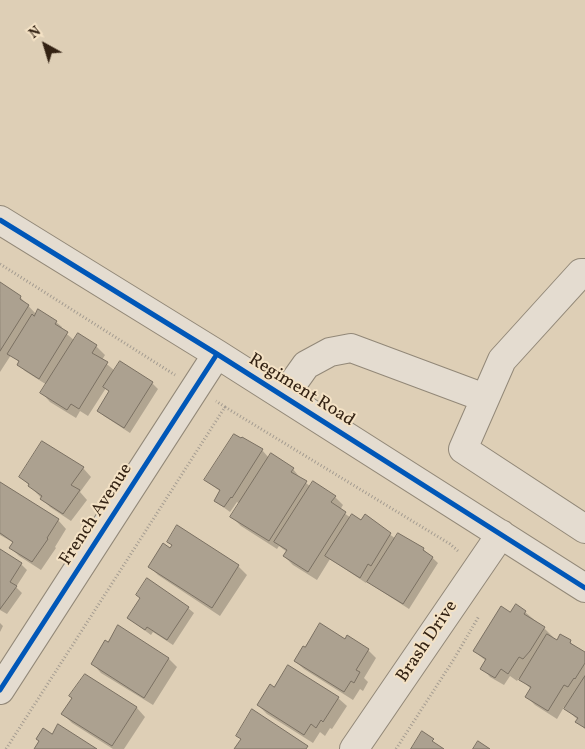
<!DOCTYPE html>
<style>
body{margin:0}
#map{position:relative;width:585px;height:749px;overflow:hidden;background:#decfb6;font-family:Vollkorn,serif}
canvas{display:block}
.north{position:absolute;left:20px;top:20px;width:50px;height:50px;-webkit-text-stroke:4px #f4e2c5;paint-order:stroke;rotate:321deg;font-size:14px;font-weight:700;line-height:20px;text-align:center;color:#332213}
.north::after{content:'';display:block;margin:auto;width:18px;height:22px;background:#332213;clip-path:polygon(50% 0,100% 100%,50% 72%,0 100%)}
</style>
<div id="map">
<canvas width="585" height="749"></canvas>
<div class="north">N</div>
</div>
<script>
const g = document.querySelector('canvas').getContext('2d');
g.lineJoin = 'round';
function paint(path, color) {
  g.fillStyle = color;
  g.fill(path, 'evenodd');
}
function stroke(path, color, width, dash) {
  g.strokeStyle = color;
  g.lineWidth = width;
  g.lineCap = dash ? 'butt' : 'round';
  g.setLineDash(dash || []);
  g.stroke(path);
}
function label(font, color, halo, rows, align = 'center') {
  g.font = font + ' Vollkorn,serif';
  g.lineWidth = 4;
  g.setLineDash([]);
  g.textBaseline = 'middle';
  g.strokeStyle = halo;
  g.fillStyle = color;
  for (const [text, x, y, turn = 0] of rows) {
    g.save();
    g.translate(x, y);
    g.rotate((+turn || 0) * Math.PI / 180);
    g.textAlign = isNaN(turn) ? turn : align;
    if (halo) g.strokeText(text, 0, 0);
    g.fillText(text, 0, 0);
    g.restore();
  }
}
paint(new Path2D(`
 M0 284 20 297 36 314 56 322 62 327 61 329 75 341 96 346 105 355 102 360 115 371 152 383 158 389 130 433 104 416 98 410 110 392 106 388 88 416 80 411 76 418 50 402 42 393 47 385 25 371 19 365 20 363 11 355 0 372Z
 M262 450 269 458 293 469 301 479 311 487 335 497 343 505 340 510 351 518 361 522 365 516 396 539 423 549 438 563 409 609 375 587 368 580 366 583 330 559 317 580 293 565 284 556 287 552 279 546 277 549 241 526 232 517 240 504 237 502 230 512 215 501 221 492 205 480Z
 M83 468 91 477 80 492 87 500 71 521 50 507 21 477Z
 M0 483 58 520 66 529 55 547 56 548 41 570 19 556 11 548 14 543 0 535Z
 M178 527 238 566 247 575 220 616 158 575 150 567 170 550 173 546 168 541Z
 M0 551 21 564 27 570 16 587 22 593 7 614 0 610Z
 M188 608 194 613 173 645 153 632 151 635 128 618Z
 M525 612 544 628 553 637 552 638 557 641 561 635 585 654V729L577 721 578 720 564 707 557 719 535 705 526 696 531 689 519 678 517 681 510 676 504 685 490 677 482 668 486 661 474 651 511 614Z
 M0 623 3 626 0 632Z
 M119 627 169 659 177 667 153 705 101 673 93 664Z
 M368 650 376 658 364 678 368 682 363 691 360 689 353 700 304 669 295 661Z
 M85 675 137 708 145 717 124 749H113L72 723 63 714Z
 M275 688 338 698 347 706 332 729 330 728 325 736 320 732 313 743 267 714 258 705Z`), '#0003');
const building = new Path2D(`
 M0 282 21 296 20 299 29 305 0 351Z
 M38 309 57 321 55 324 68 332 39 379 17 365 19 361 7 354 32 314 34 316Z
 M78 333 97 345 92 353 108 362 79 409 71 404 67 410 40 393Z
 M120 361 153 382 124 428 97 411 109 391 103 387Z
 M234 434 241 438 242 437 263 449 232 498 231 497 224 507 214 501 220 490 204 480Z
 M42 441 84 467 71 485 80 490 63 514 40 499 42 496 28 486 29 484 19 477Z
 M271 453 294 468 291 472 307 481 269 541 230 517Z
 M313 481 336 496 331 502 346 512 308 572 283 556 287 550 274 542Z
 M0 482 59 519 47 538 48 539 32 562 9 548 13 542 0 533Z
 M352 514 361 520 365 514 391 533 371 566 368 564 360 578 325 556Z
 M177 525 239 565 212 608 148 567 163 543 170 548 172 545 167 542Z
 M398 533 424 548 423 550 433 557 403 604 367 582Z
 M0 549 22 563 10 582 17 586 0 609Z
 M147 578 189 607 167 640 147 627 145 630 127 618 140 598 136 595Z
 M516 604 526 611 524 614 545 627 530 651 523 659 519 657 508 674 501 669 495 678 480 669 486 659 473 651 501 606 510 612Z
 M320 623 345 639 347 635 369 649 356 670 360 672 354 683 351 681 344 692 294 661 303 646 305 647Z
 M118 625 169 658 144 698 91 664 105 640 108 642Z
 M547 634 557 640 560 634 571 640 570 643 585 652V663L575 679 574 678 568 687 564 685 548 711 525 697 531 687 519 680Z
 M288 665 339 697 323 722 321 720 316 728 311 724 304 735 257 705 270 684 274 687Z
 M85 674 137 707 112 746 61 714 72 698 69 696Z
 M585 676V728L575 722 578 718 564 709Z
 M252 709 308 746 306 749H234L241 739 236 736Z
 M58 724 97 749H34L39 741 36 739 43 728 52 734Z
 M422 731 434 739 432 741 444 749H411Z
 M478 741 490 749H473Z`);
paint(building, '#aca190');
stroke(building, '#7a7062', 1);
const minor = new Path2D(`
 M0 220 217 354 585 588
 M585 273H581L502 360 463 449 585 529
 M284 396 306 365 330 352 351 348 485 398
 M0 690 217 354
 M354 749 501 534`);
stroke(minor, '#928878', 30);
stroke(new Path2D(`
 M0 264 175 375
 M225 407 450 544 458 551
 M6 749 225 407 216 401
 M396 749 454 659 479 616`), '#a49c91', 3, [1, 2.5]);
stroke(minor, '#e4dcd0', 28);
stroke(new Path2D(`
 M0 220 217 354 585 588
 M0 690 217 354`), '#0057b8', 5);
label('18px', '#332213', '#f4e2c5', [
 ["Regiment Road",301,391,32],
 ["French Avenue",97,515,-57],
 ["Brash Drive",428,642,-56]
]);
</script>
